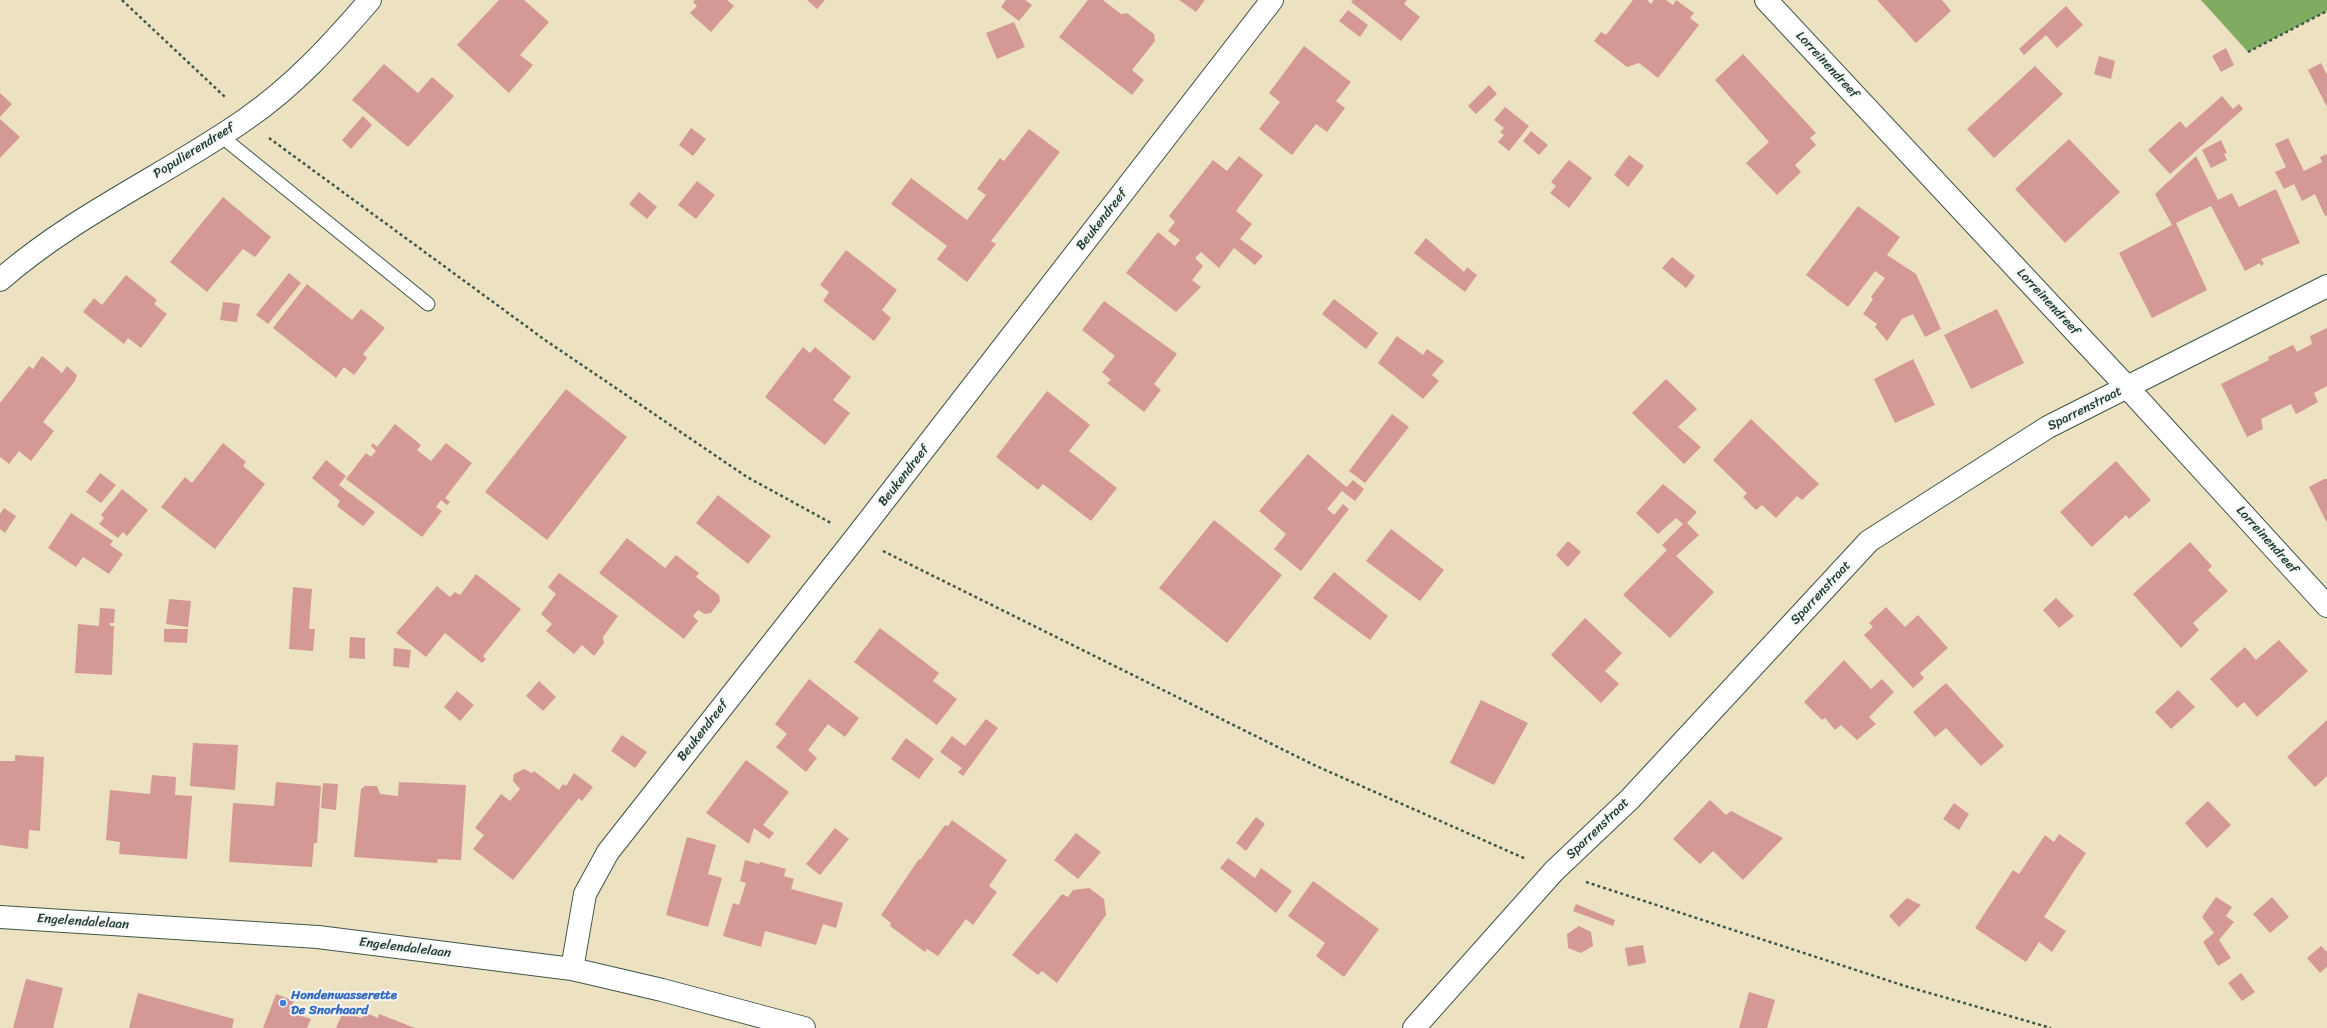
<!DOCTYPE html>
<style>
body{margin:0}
canvas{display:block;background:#ece1c1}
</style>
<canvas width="2327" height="1028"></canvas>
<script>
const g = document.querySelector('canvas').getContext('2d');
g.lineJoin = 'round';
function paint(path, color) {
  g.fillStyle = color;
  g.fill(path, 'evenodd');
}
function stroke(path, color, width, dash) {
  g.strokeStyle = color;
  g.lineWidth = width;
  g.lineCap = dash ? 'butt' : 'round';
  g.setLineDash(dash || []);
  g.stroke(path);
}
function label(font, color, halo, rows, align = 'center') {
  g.font = font + ' Sriracha,sans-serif';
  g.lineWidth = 4;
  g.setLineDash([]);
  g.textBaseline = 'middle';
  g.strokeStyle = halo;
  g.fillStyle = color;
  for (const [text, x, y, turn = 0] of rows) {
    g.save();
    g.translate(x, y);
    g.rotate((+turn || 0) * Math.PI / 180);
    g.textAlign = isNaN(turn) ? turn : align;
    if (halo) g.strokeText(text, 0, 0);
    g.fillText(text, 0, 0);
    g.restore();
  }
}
paint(new Path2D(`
 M2201 0H2327V11L2248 52Z`), '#82ab62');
paint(new Path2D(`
 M499 0H524L549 22 520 55 533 65 509 93 457 45Z
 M695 0H727L734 6 711 32 690 13 697 6 693 2Z
 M807 0H825L817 9Z
 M1006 0H1025L1032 5 1019 21 1001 7Z
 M1088 0H1103L1121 14 1127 13 1154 34 1155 41 1132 70 1144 80 1132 95 1059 37Z
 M1179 0H1205L1196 12Z
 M1353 0H1407L1404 4 1420 17 1401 41 1351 2Z
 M1633 0H1647L1651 4 1654 0H1666L1673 5 1676 0 1694 13 1690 18 1699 25 1658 78 1639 63 1627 67 1594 41 1601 32 1606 35Z
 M1877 0H1942L1951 11 1916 43Z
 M2066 6 2083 25 2057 48 2046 35 2024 55 2019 49Z
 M1348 10 1368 25 1360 37 1339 21Z
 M1014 22 1025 47 997 59 986 33Z
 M1304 46 1351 82 1336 101 1345 108 1327 132 1316 124 1292 155 1259 129 1280 102 1269 93Z
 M2226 48 2234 65 2221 72 2212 56Z
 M1743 54 1816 133 1810 138 1816 145 1795 165 1801 172 1777 195 1746 163 1769 142 1715 80Z
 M2099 56 2115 61 2111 79 2094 74Z
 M2321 63 2327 75V107L2308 70Z
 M384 64 418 93 432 77 454 96 408 147 352 100Z
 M2035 66 2063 94 1994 158 1967 129Z
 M1489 85 1497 94 1476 114 1468 106Z
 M0 93 12 104 0 117Z
 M2222 96 2233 109 2239 104 2243 109 2170 174 2148 150 2180 121 2186 128Z
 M1505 107 1529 126 1509 151 1498 142 1504 135 1500 132 1504 128 1494 120Z
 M363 116 372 125 351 149 342 140Z
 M0 119 20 137 0 158Z
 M691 128 706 139 693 156 679 145Z
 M1029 129 1060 152 991 241 996 244 967 282 937 259 947 246 891 204 911 178 967 220 986 195 977 189 1000 158 1004 161Z
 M1531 131 1548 145 1539 155 1523 141Z
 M2288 138 2304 171 2322 162 2320 157 2327 154V215L2325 216 2315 194 2302 201 2294 184 2284 189 2275 172 2286 167 2275 144Z
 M2069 139 2120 192 2065 243 2015 189Z
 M2221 140 2227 153 2224 154 2227 160 2211 168 2202 150Z
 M1629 155 1644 166 1628 187 1614 175Z
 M1239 156 1263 175 1236 211 1252 224 1240 239 1263 256 1255 265 1234 248 1219 268 1201 252 1195 258 1203 266 1192 280 1201 287 1176 312 1126 273 1158 232 1175 246 1180 240 1168 231 1175 222 1169 216 1213 160 1227 171Z
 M2196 156 2218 200 2232 193 2239 207 2276 189 2300 243 2261 259 2264 264 2261 266 2260 263 2245 271 2211 206 2194 214 2176 223 2207 290 2152 318 2119 253 2172 225 2155 194Z
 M1569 160 1592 178 1569 208 1550 193 1556 186 1551 182Z
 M697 181 715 195 696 219 678 205Z
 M639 192 657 207 647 219 629 204Z
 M223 197 271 237 255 257 243 249 207 292 170 262Z
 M1858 206 1900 237 1887 255 1916 274 1941 329 1925 337 1913 314 1902 319 1887 341 1875 327 1877 324 1863 314 1873 299 1871 297 1885 278 1875 271 1848 307 1806 275Z
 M1426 238 1464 272 1467 267 1477 275 1465 292 1414 253Z
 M846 250 897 290 882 310 891 318 874 341 823 301 829 292 820 285Z
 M1672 257 1695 276 1686 288 1662 268Z
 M289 273 301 283 268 324 256 315Z
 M126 275 157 300 154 304 167 314 141 348 128 338 124 344 83 312 94 298 102 305Z
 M307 284 352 320 361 309 385 328 363 354 367 358 354 375 344 367 336 378 273 328Z
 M1334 299 1378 333 1366 349 1322 314Z
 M1104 301 1177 354 1154 384 1161 390 1144 412 1107 383 1111 380 1102 372 1115 356 1082 330Z
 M223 302 240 304 237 322 220 320Z
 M1997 309 2024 363 1971 389 1944 335Z
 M2327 328V386L2314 393 2318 402 2296 414 2291 404 2261 419 2263 429 2247 437 2221 384 2269 360 2268 357 2293 345 2297 352 2312 344 2310 336Z
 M1397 336 1423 355 1427 349 1444 361 1432 375 1439 381 1423 399 1378 363Z
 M803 347 810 353 815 347 851 377 833 400 850 413 825 445 765 397Z
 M42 356 62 373 67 366 77 375 75 381 43 422 54 431 31 461 19 451 9 464 0 457V403L29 366 33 369Z
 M1913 359 1935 405 1895 423 1874 379Z
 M1666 379 1697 409 1678 427 1701 447 1684 464 1632 413Z
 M566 389 627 437 547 540 485 492Z
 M1047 391 1090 425 1069 451 1117 488 1091 521 1043 484 1038 490 996 457Z
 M1392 414 1409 427 1365 483 1349 471Z
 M1751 419 1819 484 1802 500 1797 496 1776 518 1762 505 1756 510 1743 497 1747 493 1713 460Z
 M395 424 421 445 417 450 431 461 446 443 472 463 445 498 450 502 447 505 441 500 436 507 442 511 422 537 346 479 366 453 371 457 376 451 371 446 373 443 377 447Z
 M223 443 246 462 243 466 265 484 215 549 161 507 185 477 192 483Z
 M1308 454 1345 486 1347 487 1353 480 1364 489 1355 501 1342 491 1327 509 1334 515 1343 504 1349 509 1301 571 1274 549 1286 534 1259 511Z
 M326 460 346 476 339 485 375 512 363 526 337 506 340 501 312 478Z
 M2116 461 2151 500 2129 519 2126 515 2092 547 2060 512Z
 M100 473 116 485 101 503 86 492Z
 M2324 479H2327V523L2309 487Z
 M1663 484 1697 512 1687 523 1699 535 1676 556 1714 592 1670 638 1623 595 1667 550 1662 545 1683 524 1676 518 1658 534 1636 513Z
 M122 489 148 510 127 536 123 532 118 538 99 524 104 518 101 515Z
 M718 495 771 536 748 564 696 523Z
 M4 508 16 516 5 533 0 529V514Z
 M71 513 113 541 110 545 123 554 109 574 83 557 76 567 48 548Z
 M1214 520 1282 575 1227 643 1159 588Z
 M1391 529 1444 570 1420 601 1366 561Z
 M627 538 665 568 676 555 699 573 696 577 719 595 720 601 711 613 705 614 698 610 693 616 698 621 684 639 599 573Z
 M1568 541 1581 552 1568 567 1556 555Z
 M2190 542 2212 566 2208 570 2228 591 2193 623 2199 630 2181 648 2133 594Z
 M1334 572 1388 616 1370 640 1313 598Z
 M559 573 618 616 603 637 604 643 594 656 582 645 574 654 546 631 552 624 541 614 556 594 548 587Z
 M476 574 521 609 483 656 486 659 482 663 445 633 426 657 396 633 437 586 450 597 455 592 460 595Z
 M293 587 312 589 309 629H315L313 651 289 649Z
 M2056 598 2074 616 2059 628 2043 610Z
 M169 599 191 601 188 627 166 624Z
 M1886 607 1905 627 1918 615 1948 648 1920 673 1924 678 1913 688 1864 635 1873 627 1869 623Z
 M100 608 115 609 114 623H110V626H114L112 675 75 673 78 624 99 626Z
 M1585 618 1622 653 1605 671 1619 684 1601 703 1551 655Z
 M880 628 939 673 933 681 957 699 937 725 854 662Z
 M164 629H188L187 643 164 642Z
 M350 637 365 638V659L349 658Z
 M2279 640 2308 671 2257 717 2244 702 2237 708 2210 679 2245 647 2256 660Z
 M394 648 411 650 409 668 393 666Z
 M1844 660 1871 689 1882 679 1894 692 1869 717 1876 724 1857 740 1841 725 1835 730 1825 718 1822 720 1804 702Z
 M809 679 859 718 845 737 828 724 808 750 817 758 806 772 776 747 787 734 775 724Z
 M539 681 556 697 543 711 526 696Z
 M1946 683 2004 746 1981 766 1946 728 1935 737 1913 712Z
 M2178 690 2195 707 2171 729 2155 712Z
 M457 691 474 705 460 721 444 707Z
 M1481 700 1528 723 1494 785 1450 763Z
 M986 719 998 728 963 776 958 772 962 768 940 752 952 736 965 746Z
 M2327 720V776L2315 787 2287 757Z
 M622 735 647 752 635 768 611 751Z
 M906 738 934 759 919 779 891 759Z
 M193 743 238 745 235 790 190 786Z
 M15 755 44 757 40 831 29 830 28 849 0 845V761H15Z
 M746 760 789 792 763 825 774 833 769 839 754 828 749 844 706 813Z
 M524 769 532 773 534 771 559 790 563 784 566 786 574 773 593 787 582 801 579 798 513 880 473 849 484 835 475 828 501 794 510 801 520 789 513 781 514 774Z
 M152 775 176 777 175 795 192 796 187 859 119 854 120 842 106 840 110 790 150 794Z
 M276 782 321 786 317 843H314L312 867 229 862 233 803 274 806Z
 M399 782 466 785 461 860 438 859 437 863 354 857 361 789 365 786H377L380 794 398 796Z
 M323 783 338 784 336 810 321 808Z
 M1710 800 1726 815 1731 811 1783 838 1743 880 1713 851 1700 864 1673 839Z
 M2208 801 2231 825 2207 848 2185 823Z
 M1954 803 1969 814 1959 830 1943 819Z
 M1256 817 1265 824 1246 851 1236 843Z
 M952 820 1007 860 989 886 997 892 973 925 966 919 938 956 927 949 925 952 890 926 891 923 881 915 919 859 920 860 945 825 948 826Z
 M835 828 849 839 820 875 806 864Z
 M1076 833 1101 852 1078 879 1054 860Z
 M2059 834 2086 853 2044 917 2066 931 2052 952 2039 942 2026 962 1975 928 2013 870 2019 874 2045 835 2054 842Z
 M687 837 716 845 708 874 722 878 708 927 666 915Z
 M1228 858 1255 878 1261 868 1292 891 1276 913 1220 868Z
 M745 860 759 864 760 862 786 869 784 876 794 879 791 889 843 903 836 928 823 924 816 945 765 931 761 947 723 936 733 903 739 905 746 883 740 881Z
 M1313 881 1379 929 1344 977 1316 956 1325 943 1288 916Z
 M1089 888 1104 899 1106 915 1057 983 1042 971 1038 975 1012 955 1062 894 1068 897 1073 890Z
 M2216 897 2232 907 2226 916 2234 922 2219 940 2231 958 2218 966 2203 942 2214 933 2202 917Z
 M2272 897 2289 917 2270 933 2253 914Z
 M1907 898 1921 905 1899 927 1889 916Z
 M1576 904 1615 920 1613 926 1573 911Z
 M1579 926 1591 932 1593 946 1581 953 1568 948 1567 934Z
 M1643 945 1646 963 1628 966 1625 948Z
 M2321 946 2327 952V967L2320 973 2307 958Z
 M2241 973 2255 992 2242 1001 2228 983Z
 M26 979 63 988 53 1028H13Z
 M1749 992 1775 1000 1767 1028H1739Z
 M138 993 234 1019 232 1028H129Z
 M276 994 294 1001 290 1012 311 1019 307 1028H263Z
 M343 1012 362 1018 364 1012 378 1018 379 1014 415 1028H336Z`), '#d59995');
const lane = new Path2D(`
 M221 136 428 304`);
const street = new Path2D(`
 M1766 0 2127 387 2327 606
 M0 280C74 215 166 175 246 119 294 86 332 44 370 0
 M0 917 318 937 572 969 662 990 804 1028
 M572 969 585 894 608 852 856 537 1272 0
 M1414 1028 1554 871 1630 799 1869 541 2048 427 2327 286`);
stroke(lane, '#3e5649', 15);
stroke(street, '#3e5649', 24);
stroke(new Path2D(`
 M122 0 225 97
 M2248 52 2327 11
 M269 138 545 340 747 477 831 523
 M883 551 1314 765 1526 859
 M1586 882 1905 986 2051 1028`), '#3e5649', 2.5, [3, 3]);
stroke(lane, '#fff', 13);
stroke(street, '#fff', 22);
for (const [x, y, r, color] of [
 [283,1003,4,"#3f7fe0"]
]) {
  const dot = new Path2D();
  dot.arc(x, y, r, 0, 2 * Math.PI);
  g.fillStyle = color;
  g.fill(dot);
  stroke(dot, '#f6f6f2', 1.5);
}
label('13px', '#1f3d34', '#f6f6f2', [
 ["Lorreinendreef",1827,65,47],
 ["Populierendreef",194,151,-32],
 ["Beukendreef",1102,220,-52],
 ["Lorreinendreef",2048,302,47],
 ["Sparrenstraat",2085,409,-27],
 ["Beukendreef",904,476,-52],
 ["Lorreinendreef",2267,540,48],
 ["Sparrenstraat",1821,593,-47],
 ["Beukendreef",703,731,-52],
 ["Sparrenstraat",1598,829,-44],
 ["Engelendalelaan",83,922,4],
 ["Engelendalelaan",405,948,7]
]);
label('bold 13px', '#366cbe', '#f6f6f2', [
 ["Hondenwasserette",291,996],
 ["De Snorhaard",291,1011]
], 'left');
</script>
